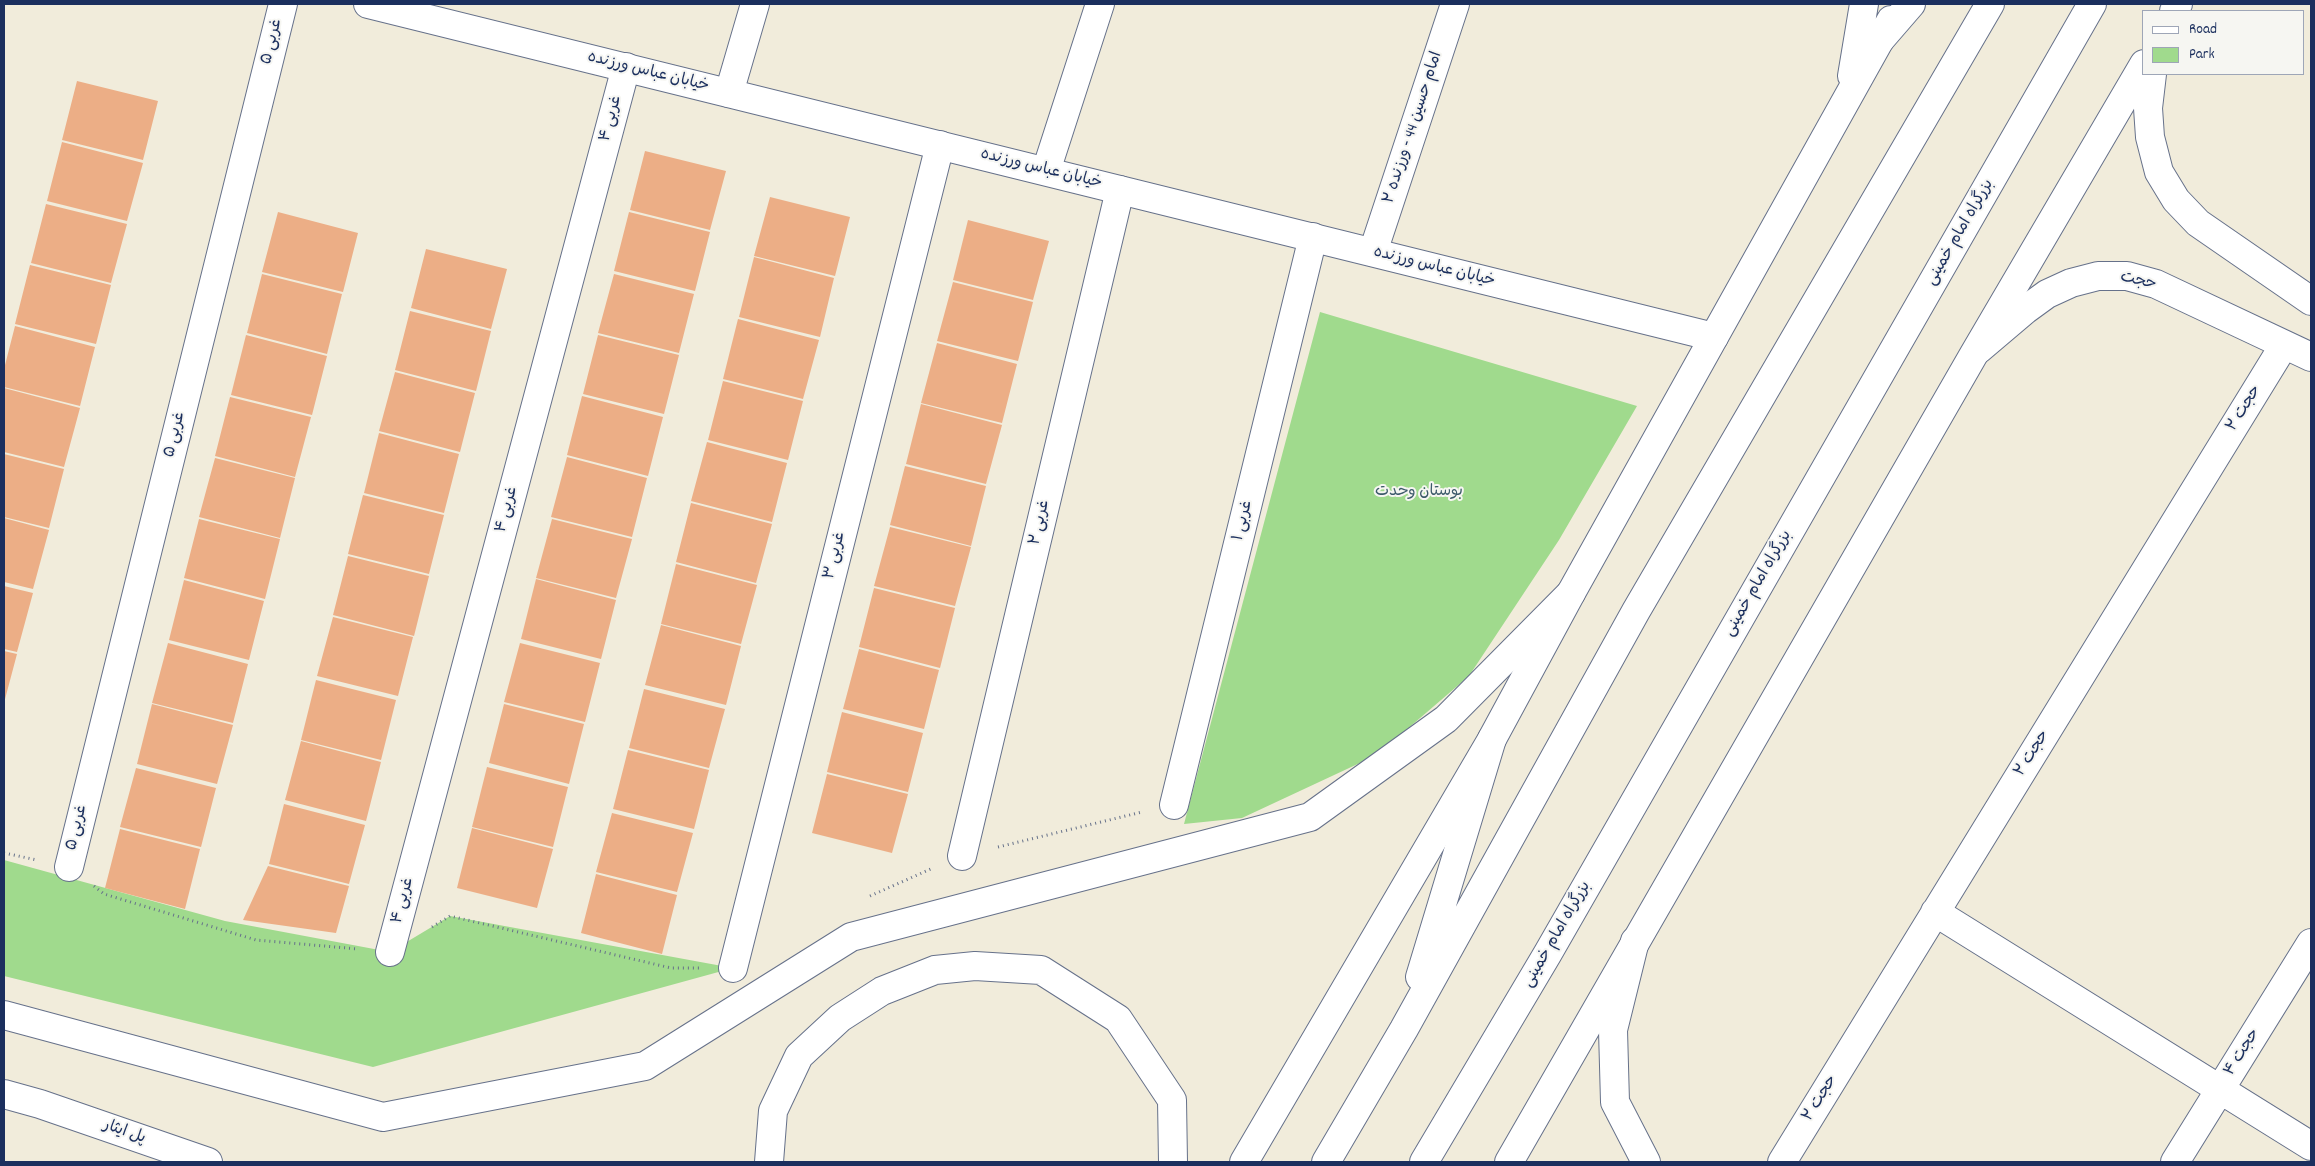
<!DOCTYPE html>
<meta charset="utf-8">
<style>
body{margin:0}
#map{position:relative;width:2315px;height:1166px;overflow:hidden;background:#f1ecdb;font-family:Dekko,sans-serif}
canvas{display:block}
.frame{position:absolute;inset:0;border:5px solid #1b2f5e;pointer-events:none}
.legend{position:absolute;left:2142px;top:10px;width:162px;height:65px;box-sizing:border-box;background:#f6f6f2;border:1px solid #9ea6b7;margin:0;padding:6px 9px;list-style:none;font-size:15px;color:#1b2f5e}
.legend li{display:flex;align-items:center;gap:10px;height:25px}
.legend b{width:25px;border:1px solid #9ea6b7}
</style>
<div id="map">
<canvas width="2315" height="1166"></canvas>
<div class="frame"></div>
<ul class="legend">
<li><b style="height:6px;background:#fff"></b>Road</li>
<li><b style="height:14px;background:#a0da8d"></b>Park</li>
</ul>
</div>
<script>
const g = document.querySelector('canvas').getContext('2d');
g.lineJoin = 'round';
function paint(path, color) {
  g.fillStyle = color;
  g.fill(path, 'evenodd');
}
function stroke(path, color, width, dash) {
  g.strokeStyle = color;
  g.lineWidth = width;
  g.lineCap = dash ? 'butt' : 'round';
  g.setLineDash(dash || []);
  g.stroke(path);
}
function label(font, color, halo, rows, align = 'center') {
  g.font = font + ' Dekko,"Playpen Sans Arabic",sans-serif';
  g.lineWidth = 4;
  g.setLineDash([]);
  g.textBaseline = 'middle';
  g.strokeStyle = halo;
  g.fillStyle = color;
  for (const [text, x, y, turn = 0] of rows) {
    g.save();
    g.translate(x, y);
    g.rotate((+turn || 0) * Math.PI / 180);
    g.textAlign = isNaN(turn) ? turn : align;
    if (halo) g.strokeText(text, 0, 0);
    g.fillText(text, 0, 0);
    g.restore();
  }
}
paint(new Path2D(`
 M1320 312 1637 406 1559 540 1469 676 1377 755 1242 818 1184 824Z
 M4 860 225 921 390 952 450 916 733 968 373 1067 4 976Z`), '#a0da8d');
paint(new Path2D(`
 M77 81 158 101 143 160 62 140Z
 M62 142 143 163 127 221 47 201Z
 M645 151 726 171 710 230 630 210Z
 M770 197 850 217 835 276 754 256Z
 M46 204 127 224 111 283 31 263Z
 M278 212 358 233 343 292 262 272Z
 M629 212 710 232 695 291 614 271Z
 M968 220 1049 241 1033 300 953 280Z
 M426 249 507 269 491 329 411 308Z
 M754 257 834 278 820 337 739 317Z
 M30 265 111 285 96 344 15 324Z
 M262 274 342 294 327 354 247 333Z
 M614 274 694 294 679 353 598 333Z
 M953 282 1033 302 1018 361 937 341Z
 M410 311 491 331 476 391 395 370Z
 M738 319 819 340 803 399 723 379Z
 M15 326 95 347 80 406 4 387V369Z
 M246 335 327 356 312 415 231 395Z
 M598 335 679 355 664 414 583 394Z
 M937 343 1017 364 1002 423 921 403Z
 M395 372 475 393 460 452 379 431Z
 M723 381 803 401 788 460 708 440Z
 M4 388 80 408 64 467 4 452Z
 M582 396 663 417 648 476 567 455Z
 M230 397 311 417 295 477 215 456Z
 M921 404 1002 425 986 484 906 464Z
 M379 433 459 454 444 513 364 493Z
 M707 442 787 463 772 522 691 501Z
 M4 454 64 469 49 528 4 517Z
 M567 457 647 478 632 537 551 517Z
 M215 458 295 478 280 538 199 517Z
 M905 466 986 486 971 546 890 525Z
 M363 495 444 515 429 574 348 554Z
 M691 503 772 524 756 583 676 562Z
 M4 518 49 530 33 589 4 582Z
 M199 519 280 539 265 599 184 578Z
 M552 519 632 539 616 598 536 578Z
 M890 527 971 547 955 606 874 586Z
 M348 556 429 576 414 636 333 615Z
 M676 564 757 585 741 644 661 624Z
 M536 579 616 600 601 659 521 639Z
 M184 580 264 601 249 660 169 640Z
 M4 586 33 593 17 652 4 649Z
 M874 588 955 608 940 668 859 647Z
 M333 617 413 637 398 696 317 676Z
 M661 625 741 646 726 705 645 685Z
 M168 643 248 664 233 723 152 703Z
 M520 643 600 663 585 722 504 702Z
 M859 649 939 670 924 729 843 709Z
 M4 651 17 654 4 703Z
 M316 680 396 700 381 760 301 740Z
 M644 689 725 709 709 768 629 748Z
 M152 704 233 725 217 784 137 764Z
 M504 704 584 724 569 784 489 763Z
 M842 712 923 733 908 792 827 772Z
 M301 741 381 762 366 821 285 800Z
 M628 750 709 770 694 829 613 809Z
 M487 767 568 787 553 847 472 827Z
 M136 768 216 788 201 847 120 827Z
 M827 774 908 794 892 853 812 833Z
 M284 804 365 825 349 884 269 864Z
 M612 813 693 833 677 892 596 872Z
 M472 828 553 849 537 908 457 888Z
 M120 829 200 849 185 909 105 888Z
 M268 866 349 886 336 933 243 920Z
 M596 874 677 895 662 954 581 933Z`), '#ecae86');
const minor = new Path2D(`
 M729 93 755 4
 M1046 171 1100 4
 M1373 252 1455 4
 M1174 805 1313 237
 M962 856 1120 190
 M69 867 283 4
 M1935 912 2311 1146
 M390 952 626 67
 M733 968 940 145
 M1782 1162 2284 345
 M2175 1162 2311 943`);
const tertiary = new Path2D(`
 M368 4 1714 337
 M2152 74 2148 108 2150 137 2159 172 2176 200 2198 223 2311 301
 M1979 349 2025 310 2047 294 2071 283 2098 276H2127L2156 284 2311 357`);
const secondary = new Path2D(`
 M2174 11 2178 4
 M1852 76 1864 4
 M1244 1162 1492 739 1571 593 1891 20
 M1509 1162 1974 354 2144 64`);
const trunk = new Path2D(`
 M1879 41 1911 4
 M1635 941 1613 1030 1615 1102 1646 1162
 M1420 977 1492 739
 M4 1015 383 1117 645 1066 851 937 1310 817 1446 719 1571 593
 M4 1094 40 1104 208 1162
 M769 1162 773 1111 799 1056 840 1018 882 991 935 970 975 966 1041 970 1118 1019 1172 1100 1173 1162
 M1326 1162 1404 1029 1636 611 1990 4
 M1424 1162 1548 953 2092 4`);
stroke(minor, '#66718a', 30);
stroke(tertiary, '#66718a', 30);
stroke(secondary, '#66718a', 30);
stroke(trunk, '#66718a', 30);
stroke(new Path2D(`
 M998 847 1142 812
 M4 853 37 860
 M94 886 104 894 256 940 358 949
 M870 896 933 868
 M432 927 450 916 671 968H701`), '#66718a', 3, [1, 4]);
stroke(minor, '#fff', 28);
stroke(tertiary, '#fff', 28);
stroke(secondary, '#fff', 28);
stroke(trunk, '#fff', 28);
label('16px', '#1b2f5e', '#f6f6f2', [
 ["غربی ۵",273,42,-76],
 ["خیابان عباس ورزنده",648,73,14],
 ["غربی ۴",612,119,-75],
 ["امام حسین 44 - ورزنده ۲",1414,128,-72],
 ["خیابان عباس ورزنده",1041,170,14],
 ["بزرگراه امام خمینی",1961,233,-60],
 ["خیابان عباس ورزنده",1434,268,14],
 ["حجت",2138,282,13],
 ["حجت ۲",2245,409,-58],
 ["غربی ۵",176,435,-76],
 ["غربی ۴",508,510,-75],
 ["غربی ۱",1244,521,-76],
 ["غربی ۲",1041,523,-77],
 ["غربی ۳",836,556,-76],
 ["بزرگراه امام خمینی",1759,584,-60],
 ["حجت ۲",2033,754,-58],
 ["غربی ۵",78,828,-76],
 ["غربی ۴",404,901,-75],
 ["بزرگراه امام خمینی",1558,935,-60],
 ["حجت ۴",2243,1053,-58],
 ["حجت ۲",1821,1099,-58],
 ["پل ایثار",124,1133,19]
]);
label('16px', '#3c5a6a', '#f6f6f2', [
 ["بوستان وحدت",1419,493]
]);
</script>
